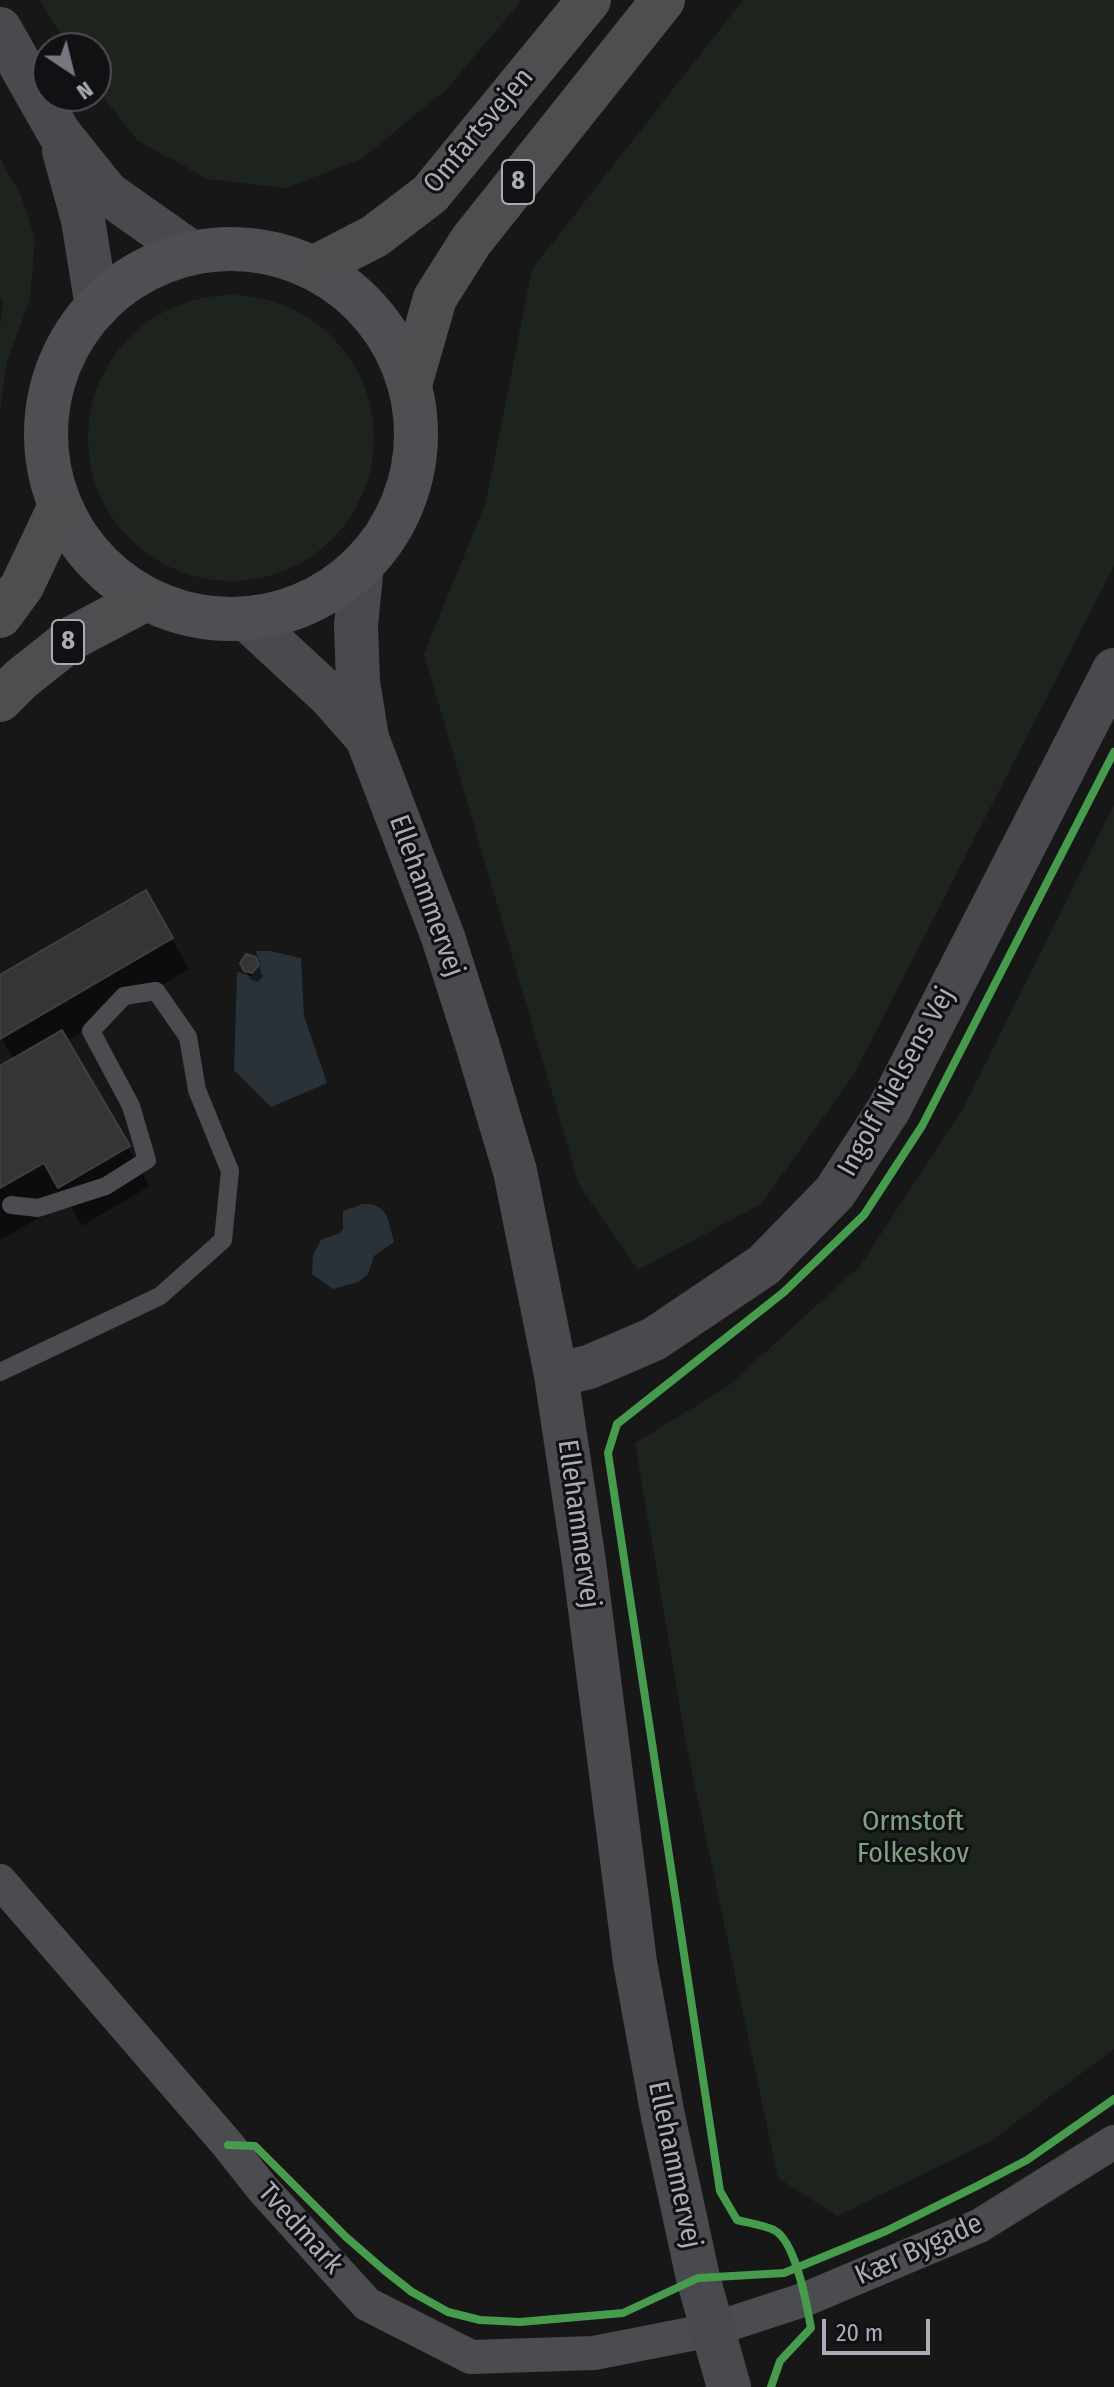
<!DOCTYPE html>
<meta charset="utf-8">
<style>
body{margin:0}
#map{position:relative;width:1114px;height:2387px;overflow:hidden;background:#171717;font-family:"Fira Sans Condensed",sans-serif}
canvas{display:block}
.north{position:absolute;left:32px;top:32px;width:80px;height:80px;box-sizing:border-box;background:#111113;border:2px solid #4d4f55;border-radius:50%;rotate:145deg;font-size:22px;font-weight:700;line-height:32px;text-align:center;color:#a8adb8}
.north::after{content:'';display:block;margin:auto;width:28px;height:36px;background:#757880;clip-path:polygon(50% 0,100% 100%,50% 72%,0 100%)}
.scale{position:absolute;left:822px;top:2319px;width:108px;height:36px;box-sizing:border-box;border:4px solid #a8adb8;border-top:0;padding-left:10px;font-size:24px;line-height:28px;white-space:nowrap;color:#a8adb8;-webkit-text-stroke:6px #111113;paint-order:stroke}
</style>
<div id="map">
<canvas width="1114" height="2387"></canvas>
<div class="north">N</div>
<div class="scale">20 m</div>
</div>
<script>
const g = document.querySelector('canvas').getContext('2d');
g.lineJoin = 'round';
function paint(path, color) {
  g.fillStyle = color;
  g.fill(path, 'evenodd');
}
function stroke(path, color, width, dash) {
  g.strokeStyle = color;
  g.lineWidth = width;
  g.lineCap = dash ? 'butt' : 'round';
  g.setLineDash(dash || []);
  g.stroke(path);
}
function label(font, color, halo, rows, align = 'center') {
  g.font = font + ' "Fira Sans Condensed",sans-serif';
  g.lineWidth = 6;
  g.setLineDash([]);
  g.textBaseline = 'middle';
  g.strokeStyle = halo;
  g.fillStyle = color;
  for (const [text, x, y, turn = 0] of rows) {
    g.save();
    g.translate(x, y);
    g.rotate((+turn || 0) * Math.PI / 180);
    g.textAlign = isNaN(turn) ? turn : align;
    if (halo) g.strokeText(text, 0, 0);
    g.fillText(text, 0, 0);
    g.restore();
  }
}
paint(new Path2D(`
 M40 0H522L446 90 361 159 286 188 208 179 138 141 96 88V48H68Z
 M743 0H1114V566L853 1076 761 1204 638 1270 579 1185 424 654 486 502 532 269Z
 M0 158 21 196 35 238 30 299 7 361 0 412V327L3 301 0 296Z
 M88 438a143 143 0 1 1 286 0a143 143 0 1 1-286 0Z
 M1114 805V2049L991 2141 837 2216 778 2178 687 1748 635 1443 727 1387 860 1266 964 1107Z`), '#1d241e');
paint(new Path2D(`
 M256 951H270L301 958 304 1016 327 1083 271 1107 234 1070 237 972 251 976 261 966Z
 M363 1204C389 1203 388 1222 394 1242L374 1256 368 1274 358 1282 333 1289 312 1274 313 1255 321 1240 340 1233 343 1229V1211Z`), '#2a3239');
paint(new Path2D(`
 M145 892 189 969 66 1041 150 1186 82 1226 68 1201 0 1240V1068L14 1060 0 1035V977Z
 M255 959 263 976 258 982 251 980 242 963Z`), '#0007');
const building = new Path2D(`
 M146 890 173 938 0 1039V975Z
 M246 954 256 957 259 965 252 973 244 971 240 963Z
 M62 1030 130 1146 58 1188 44 1163 0 1188V1066Z`);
paint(building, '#353536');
stroke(building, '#3f4043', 2);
stroke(new Path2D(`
 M0 1372 160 1296 223 1240 230 1171 197 1090 188 1037 156 991 124 996 91 1031 131 1106 147 1160 106 1186 38 1208 11 1205`), '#4b4c50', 18);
stroke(new Path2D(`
 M0 1881 228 2145 262 2188 367 2304 471 2357 594 2353 711 2330 806 2299 979 2226 1114 2142`), '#4b4c50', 34);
stroke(new Path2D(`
 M0 29 59 133 107 193 192 253
 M64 151 83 220 97 307
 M362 565 356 625 358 682 367 738 443 937 478 1047 515 1171 556 1375 584 1562 635 1962 663 2116 698 2278 729 2387
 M247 619 329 695 367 738
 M556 1375 589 1367 654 1339 764 1265 835 1192 889 1109 1114 670`), '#4a4a4e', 44);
stroke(new Path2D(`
 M46 434a185 185 0 1 1 370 0a185 185 0 1 1-370 0Z`), '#4d4f52', 44);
stroke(new Path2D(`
 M313 268 375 236 430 194 589 0
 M410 385 435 298 471 241 663 0
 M0 616 22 586 60 506
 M0 700 21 679 74 637 146 599`), '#4e4e51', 44);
stroke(new Path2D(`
 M228 2145 255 2146 346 2237 384 2270 412 2292 448 2312 480 2320 520 2322 623 2313 698 2278 784 2273 886 2231 977 2186 1027 2160 1114 2099
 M771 2387 780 2361 811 2328C807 2306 796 2241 774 2230 763 2225 749 2223 737 2220L720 2191 608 1453 617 1424 784 1292 864 1215 922 1126 1114 752`), '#469c4c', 8);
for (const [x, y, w] of [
 [518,182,32],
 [68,642,32]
]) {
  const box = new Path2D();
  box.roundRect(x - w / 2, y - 22, w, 44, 6);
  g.fillStyle = '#111113';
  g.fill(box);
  stroke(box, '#a8adb8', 2);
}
label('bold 26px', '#a8adb8', null, [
 ["8",518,182],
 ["8",68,642]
]);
label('28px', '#a8adb8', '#111113', [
 ["Omfartsvejen",479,131,-50],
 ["Ellehammervej",426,896,70],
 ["Ingolf Nielsens Vej",897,1082,-61],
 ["Ellehammervej",578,1524,82],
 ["Ellehammervej",674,2165,78],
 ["Tvedmark",300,2229,48],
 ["Kær Bygade",919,2250,-24]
]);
label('28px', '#7fa381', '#111113', [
 ["Ormstoft",913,1822],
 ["Folkeskov",913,1854]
]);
</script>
